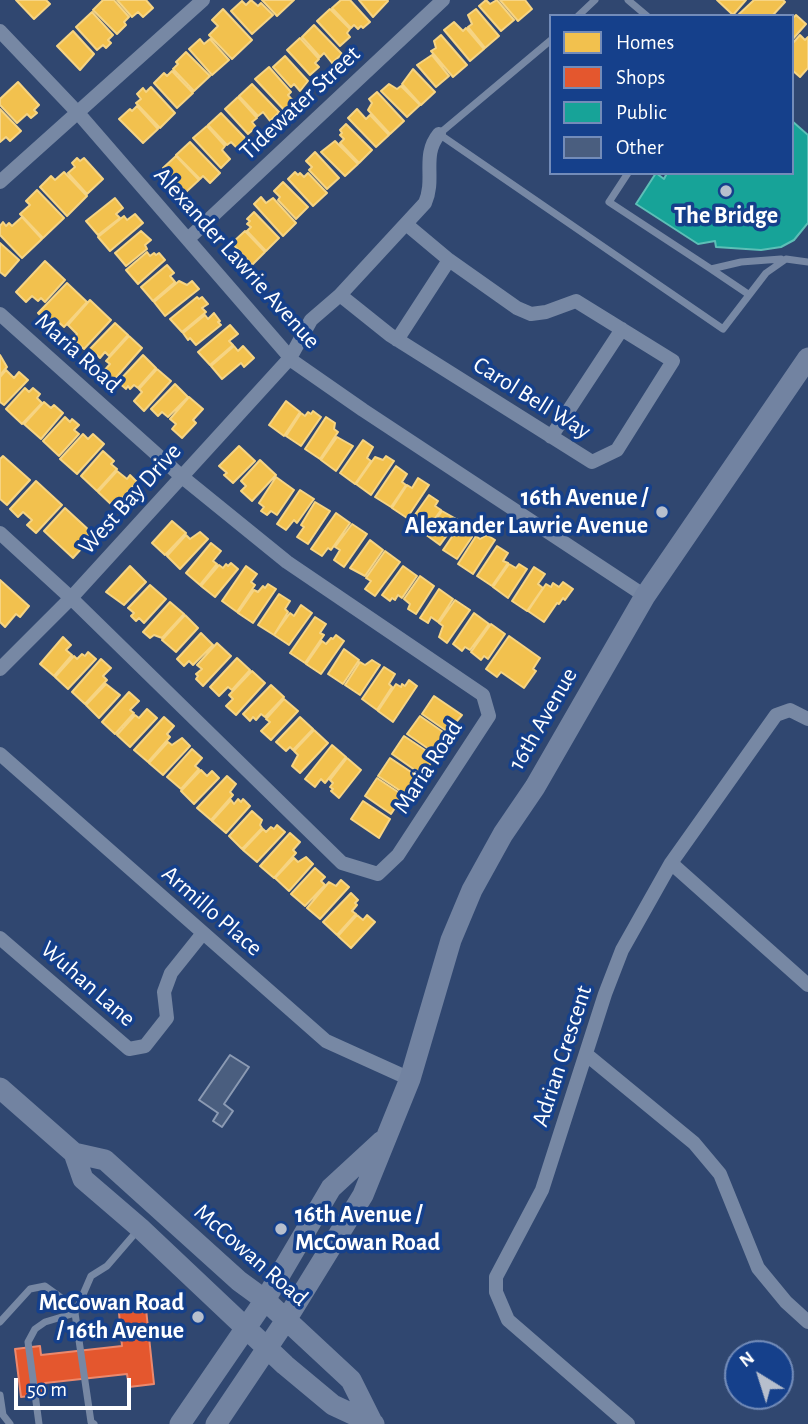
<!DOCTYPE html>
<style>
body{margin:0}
#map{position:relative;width:808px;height:1424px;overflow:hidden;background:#304770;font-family:"Alegreya Sans",sans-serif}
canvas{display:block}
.legend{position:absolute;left:549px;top:14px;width:245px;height:161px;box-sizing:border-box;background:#15408b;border:2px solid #738cb9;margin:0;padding:9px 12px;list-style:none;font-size:21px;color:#fff}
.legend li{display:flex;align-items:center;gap:14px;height:35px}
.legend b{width:35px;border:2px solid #738cb9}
.north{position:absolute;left:724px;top:1340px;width:70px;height:70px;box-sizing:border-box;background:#15408b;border:2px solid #738cb9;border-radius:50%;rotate:322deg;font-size:19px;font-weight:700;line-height:28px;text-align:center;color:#fff}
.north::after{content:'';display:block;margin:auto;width:24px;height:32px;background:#b7bfcd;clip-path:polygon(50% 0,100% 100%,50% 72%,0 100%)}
.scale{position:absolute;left:14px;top:1378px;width:117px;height:32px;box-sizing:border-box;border:4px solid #fff;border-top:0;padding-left:9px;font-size:21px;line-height:24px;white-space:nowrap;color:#fff;-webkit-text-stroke:5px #15408b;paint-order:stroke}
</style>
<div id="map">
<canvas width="808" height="1424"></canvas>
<ul class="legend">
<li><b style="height:19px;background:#f2c14e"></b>Homes</li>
<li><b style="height:19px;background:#e4572e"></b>Shops</li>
<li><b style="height:19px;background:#17a398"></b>Public</li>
<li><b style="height:19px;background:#4a5e7f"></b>Other</li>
</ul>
<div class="north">N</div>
<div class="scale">50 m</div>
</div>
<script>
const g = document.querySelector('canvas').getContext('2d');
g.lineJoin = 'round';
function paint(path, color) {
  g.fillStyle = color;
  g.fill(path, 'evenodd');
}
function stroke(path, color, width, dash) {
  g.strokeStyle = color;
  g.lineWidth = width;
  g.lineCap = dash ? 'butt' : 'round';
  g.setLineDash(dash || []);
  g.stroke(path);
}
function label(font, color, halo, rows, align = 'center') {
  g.font = font + ' "Alegreya Sans",sans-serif';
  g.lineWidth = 7;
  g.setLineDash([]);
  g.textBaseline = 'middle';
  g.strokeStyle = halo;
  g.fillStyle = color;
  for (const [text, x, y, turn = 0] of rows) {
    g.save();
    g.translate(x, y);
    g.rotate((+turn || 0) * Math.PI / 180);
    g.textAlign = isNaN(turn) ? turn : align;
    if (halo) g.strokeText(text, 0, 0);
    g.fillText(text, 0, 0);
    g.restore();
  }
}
const homes = new Path2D(`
 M16 0H46L50 4 34 19Z
 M103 0H114L129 17 124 22 126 25 117 34 93 10Z
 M117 0H146L153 8 143 17 138 12 132 17Z
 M251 0 258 6 261 3 273 15 252 34 231 11 242 1 246 5Z
 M262 0H294L277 16Z
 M341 0H350L370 22 363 28 361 26 358 29 354 25 351 28 332 8Z
 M359 0H387L388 1 373 17Z
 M486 0 490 4 497 0 514 20 501 31 479 6Z
 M500 0H525L532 9 518 21Z
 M717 0H746L733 15Z
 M754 0H783L785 2 772 16H737Z
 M223 9 252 40 232 59 209 35 218 26 212 20Z
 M330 9 350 29 347 33 350 37 340 46 317 21Z
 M476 9 499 36 485 48 468 27 472 24 468 15Z
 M92 12 113 35 108 40 111 43 106 48 103 45 97 50 76 27Z
 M796 15 806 24 792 40V19Z
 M454 22 463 31 466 28 484 49 470 61 444 30Z
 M314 25 342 54 332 63 324 53 320 57 302 37Z
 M73 31 94 54 80 70 57 46Z
 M441 35 467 65 453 77 431 51 436 48 434 41Z
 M800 35 805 40 808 37V68L800 77 792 70V44Z
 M300 38 319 59 315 63 319 67 310 75 287 50Z
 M200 39 204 44 210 39 229 60 212 75 189 49Z
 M186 52 210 76 194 91 173 69 178 64 176 62Z
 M432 55 449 76 436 87 417 65Z
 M285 56 308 81 300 91 294 84 291 87 273 67Z
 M269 67 291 92 288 95 294 102 285 111 255 79Z
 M413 69 435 92 421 105 402 84Z
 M172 71 193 93 177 108 154 83 164 73 167 76Z
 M18 82 39 105 34 110 37 113 31 118 27 114 17 123 0 105V99Z
 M252 84 279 112 270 121 263 112 258 116 239 96Z
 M389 84 397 89 401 86 420 105 407 117 381 91Z
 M151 87 175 113 160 128 136 103 141 99 137 94 143 88 146 92Z
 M377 92 404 121 390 134 368 110 372 103 369 99Z
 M238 97 257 118 252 122 256 127 248 134 225 109Z
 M137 106 158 129 143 143 119 119 130 109 132 111Z
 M0 109 21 131 10 141 6 137 0 142Z
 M357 109 366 119 370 115 389 135 376 147 348 118Z
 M221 113 246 139 237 148 231 142 227 145 208 125Z
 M346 124 372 150 359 163 340 143 344 139 340 135 342 133 340 130Z
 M207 126 225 146 222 150 230 159 221 168 193 138Z
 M335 141 358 164 345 176 321 152Z
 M190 142 220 173 210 183 203 176 200 179 176 155Z
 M315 152 339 178 327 189 309 170 312 167 306 161Z
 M176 156 199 180 186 192 163 168Z
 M77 158 80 161 84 158 103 179 87 194 68 173 75 167 72 163Z
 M64 172 87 196 67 216 40 187 51 176 55 180Z
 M295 172 298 175 300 173 304 177 308 173 327 193 313 206 288 179Z
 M283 182 308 207 296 219 278 200 280 197 274 191Z
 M37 190 64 218 43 238 20 214 30 205 26 201Z
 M261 197 266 203 273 198 296 223 283 236 254 204Z
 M115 198 123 208 116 214 120 218 98 235 86 221Z
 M254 212 279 238 266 251 247 231 251 227 247 224 250 221 247 219Z
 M135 214 143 223 110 251 98 237 124 216 127 220Z
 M22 217 42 239 22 258 0 235V226L3 222 6 226 9 223 12 226Z
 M141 231 151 240 145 245 147 249 126 266 115 253Z
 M245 231 265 252 252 265 232 243Z
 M0 243 19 260 5 276 0 272Z
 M147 252 150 256 154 253 156 255 159 253 165 260 138 284 126 270Z
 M45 261 65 280 45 302 41 298 38 301 32 296 26 302 16 292Z
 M167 265 174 273 170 276 175 282 153 301 141 287Z
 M179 281 187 285 192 281 199 289 165 316 154 302Z
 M67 283 87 302 64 327 54 318 49 324 38 313Z
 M197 297 199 299 202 297 208 304 202 308 206 312 182 332 170 319Z
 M90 300 111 320 84 349 73 339 77 334 68 325Z
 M214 313 220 321 218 322 221 325 196 345 190 338 188 340 183 333 205 315 208 319Z
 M115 323 128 335 109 356 105 352 100 358 97 355 94 359 87 352Z
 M230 325 238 334 229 341 233 345 210 365 198 352Z
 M129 336 142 348 113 381 103 372 110 364 106 361Z
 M234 346 238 351 243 346 254 358 244 367 241 363 222 379 211 366Z
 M0 355 7 367 0 375Z
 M143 355 156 368 138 388 134 385 130 389 128 386 126 389 118 382Z
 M157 369 171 381 144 411 134 401 142 392 139 389Z
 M6 370 14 378 19 372 28 380 4 405 0 402V377Z
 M175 384 188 397 168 417 162 412 158 416 151 409Z
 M25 388 29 392 33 388 40 394 37 398 42 403 22 424 6 409Z
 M189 397 203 409 193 420 196 423 182 438 172 429 176 424 170 419Z
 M286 401 300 412 284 436 269 425Z
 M44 402 51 408 54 405 63 413 41 439 24 424Z
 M313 411 321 417 301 446 286 436 301 413 305 416 308 412 311 414Z
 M65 417 70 422 72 419 79 425 74 430 79 434 59 456 43 441Z
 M326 417 335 423 334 429 338 432 320 459 305 449Z
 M83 434 88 439 93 434 104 444 77 474 60 459Z
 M337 437 353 446 336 471 321 460Z
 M363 440 373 447 367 458 371 461 355 484 340 473Z
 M239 446 255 461 233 483 224 475 227 473 219 466Z
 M103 451 114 461 111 464 117 469 97 491 81 476Z
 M3 456 30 480 7 505 0 499V459Z
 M386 456 394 461 371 495 356 484 375 457 383 460Z
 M260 460 276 475 252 501 241 491 246 486 241 481Z
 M396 466 407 474 402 482 406 485 391 507 375 497Z
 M117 471 127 479 130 475 137 482 114 507 98 492Z
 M276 477 294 490 277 515 271 511 267 515 261 511 264 507 259 503Z
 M418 478 429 485 407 518 392 508 407 485 412 488Z
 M36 481 62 505 36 533 27 525 32 520 23 512 18 517 10 509Z
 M300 490 314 499 297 523 294 520 286 530 277 524Z
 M429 495 438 501 435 506 441 510 424 534 409 523Z
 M315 502 330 511 308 544 297 537 304 527 301 525Z
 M65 508 91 532 79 545 82 548 73 558 44 531Z
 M442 511 458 520 440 545 425 534Z
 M336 513 350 523 331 550 328 548 322 556 311 549Z
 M172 521 186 533 165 555 152 543Z
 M352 524 367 534 344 567 334 560 340 550 335 547Z
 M460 525 468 531 472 537 457 559 443 550Z
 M200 532 208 539 180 569 167 556 186 535 190 539Z
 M487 535 495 540 473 574 458 564 476 536 480 539Z
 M370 540 383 550 365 576 350 568Z
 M211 543 221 551 213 561 217 564 200 585 186 573Z
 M497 546 508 553 503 561 508 563 492 586 477 576Z
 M385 551 400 562 375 596 365 589 371 581 366 578Z
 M231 563 238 569 215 597 201 586 219 565 223 568 226 564 228 566Z
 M509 564 516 568 519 564 527 569 508 598 493 587Z
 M130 566 146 582 124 605 106 592Z
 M246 566 257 574 251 582 255 585 237 612 222 601Z
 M403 566 417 576 402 598 398 595 395 600 392 598 390 601 382 595Z
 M534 567 545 574 538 584 543 588 527 611 512 601Z
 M420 576 434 586 416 614 408 609 410 604 404 599Z
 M0 580 29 606 20 617 16 614 5 627 0 622Z
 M563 582 573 589 565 600 563 598 559 604 557 603 544 622 528 611 546 584 551 587 553 583 559 587Z
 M268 584 276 589 253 623 238 613 254 590 258 592 263 586 265 588Z
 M150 585 166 599 144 623 139 618 136 621 131 616 134 613 128 608Z
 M439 589 453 599 438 622 431 617 428 623 420 618Z
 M279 594 290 601 285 609 288 612 274 635 258 625Z
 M455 600 470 610 447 643 439 637 443 626 439 623Z
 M170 602 184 614 162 638 154 635 150 638 143 632Z
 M301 605 312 613 289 645 274 635 290 613 294 616Z
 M474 613 489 624 470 650 465 647 462 651 453 644Z
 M185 615 198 628 176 652 162 640Z
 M315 617 326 624 320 633 324 635 305 663 290 653Z
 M491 624 505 634 488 659 484 656 481 660 471 652Z
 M201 633 213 645 193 665 189 661 184 666 177 659Z
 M336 635 344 641 321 674 306 664 322 641 326 644 331 638 333 639Z
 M509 636 540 658 533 669 536 671 524 688 501 672 497 677 486 669Z
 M63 637 71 645 66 650 72 655 54 676 40 664Z
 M217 643 231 656 203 686 196 679 198 676 196 674 202 669 197 665Z
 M344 649 359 660 343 684 328 674Z
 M88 652 96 659 68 689 55 677 74 656 77 659 82 654 85 656Z
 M237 658 250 670 232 690 228 687 219 696 210 687Z
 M101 659 111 668 103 676 107 680 85 704 72 692Z
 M372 660 380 665 360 695 345 685 360 662 365 665Z
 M384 667 395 674 389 684 392 687 377 710 362 699Z
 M252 671 265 683 236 715 226 706 233 699 229 695Z
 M409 680 417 686 393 722 378 711 396 684 401 687 402 684 405 686Z
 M106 684 120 695 99 718 86 705Z
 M271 685 284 697 265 717 261 714 256 720 253 717 250 721 243 714Z
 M129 692 139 701 130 710 134 713 115 734 102 722Z
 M434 696 462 715 448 732 422 714Z
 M284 699 298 711 271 740 261 731 270 722 266 719Z
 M147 709 157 718 130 747 117 735 135 715 139 718Z
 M420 716 446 734 441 740 445 743 441 749 437 746 433 752 407 734Z
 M164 717 174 726 167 734 170 737 148 762 134 750Z
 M300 717 313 729 293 750 290 747 286 751 276 742Z
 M314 730 328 743 300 773 292 766 298 755 294 751Z
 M404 736 431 754 427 760 431 763 422 775 392 754Z
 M182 738 190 746 163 775 149 763 168 742 172 745Z
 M332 745 346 757 325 783 321 779 315 787 305 779Z
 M192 749 202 758 195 766 199 769 181 789 167 777Z
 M347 758 361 770 339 798 331 791 333 789 330 787 333 783 330 780Z
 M390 758 420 778 412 790 409 789 405 794 378 776Z
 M201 770 207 776 212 771 219 778 194 804 181 791Z
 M227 776 236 784 230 792 233 795 211 820 197 808Z
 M377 778 404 796 400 802 403 804 399 811 395 808 391 814 365 796Z
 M238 799 241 802 243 799 250 806 226 833 212 821 231 800 234 804Z
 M363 801 390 819 379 838 351 819Z
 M252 811 262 820 260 825 262 828 242 849 229 836Z
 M277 825 285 832 257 862 243 850 263 829 266 832 271 827 274 829Z
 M290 833 300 842 293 850 296 853 274 878 260 866Z
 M306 857 313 864 289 891 275 878 294 858 298 862Z
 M315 868 325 877 321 881 325 885 305 906 291 894Z
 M341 880 349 887 320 919 307 908 329 882 336 886Z
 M351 893 358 900 355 903 357 905 352 911 356 914 337 935 323 922Z
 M357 915 363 920 367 915 375 922 351 948 338 936Z`);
paint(homes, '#f2c14e');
stroke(homes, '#f6d483', 2);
const shops = new Path2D(`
 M146 1309 154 1384 129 1387 127 1374 45 1383 46 1394 21 1397 15 1349 40 1346 41 1355 122 1346 119 1313Z`);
paint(shops, '#e4572e');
stroke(shops, '#ec896d', 2);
const public = new Path2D(`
 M792 121 808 135V223L794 240 781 247 761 250 716 247 715 241 698 244 636 204 656 173 664 179 667 173H792Z`);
paint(public, '#17a398');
stroke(public, '#5dbfb7', 2);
const building = new Path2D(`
 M230 1055 249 1067 224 1104 233 1111 222 1127 213 1121 218 1113 199 1100Z`);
paint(building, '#4a5e7f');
stroke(building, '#8b9ab3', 2);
stroke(new Path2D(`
 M628 0 647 16
 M578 16 595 0
 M551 40 439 134 723 329 766 273 786 259 808 262
 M628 173 609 202 711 269 741 262 781 259
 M711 269 748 294
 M0 1322 30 1289 45 1286 77 1309
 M0 1395 3 1415 10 1424
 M39 1424 28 1342 35 1329 45 1322 75 1313
 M94 1424 91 1422 75 1313 91 1276 107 1266 138 1230`), '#7788a4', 7);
stroke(new Path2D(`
 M0 31 79 114 294 362 363 410 645 596
 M0 182 203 0
 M188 239 443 0
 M340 295 390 335 592 462 617 450 673 361 576 301 546 312 531 314 517 308 449 260 406 224
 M0 314 181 476 287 562 483 695 489 716 398 855 378 874 342 863 71 598 0 533
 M397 340 449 260
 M551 437 622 329
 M0 669 71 598 290 358 311 320 340 295 425 203C436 178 421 156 439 134
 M0 754 326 1041 410 1079
 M671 863 808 985
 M0 938 129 1049 145 1046 167 1018 164 992 171 973 203 933
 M587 1055 694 1143 720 1174 758 1268 786 1302 808 1322
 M628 1424 508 1320 496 1292V1277L542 1190 605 994 622 950 671 863 776 715 790 710 808 719`), '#7788a4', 14);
stroke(new Path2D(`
 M0 1088 74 1153 105 1160 239 1281 265 1300 351 1380 372 1422
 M74 1153 83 1179 140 1228 285 1365 333 1405 374 1424
 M180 1424 265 1300 331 1188 382 1141
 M216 1424 286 1320 363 1195 410 1079 451 940 472 890 503 834 535 787 645 596 808 358`), '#7283a1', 21);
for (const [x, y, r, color] of [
 [726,191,7,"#b7bfcd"],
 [662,512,7,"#b7bfcd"],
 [281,1229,7,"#b7bfcd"],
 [198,1317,7,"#b7bfcd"]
]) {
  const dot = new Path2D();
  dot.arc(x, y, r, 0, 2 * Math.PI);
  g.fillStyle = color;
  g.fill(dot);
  stroke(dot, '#15408b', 2.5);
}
label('24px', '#fff', '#15408b', [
 ["Tidewater Street",300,103,-43],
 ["Alexander Lawrie Avenue",237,258,48],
 ["Maria Road",78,353,42],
 ["Carol Bell Way",532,398,32],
 ["West Bay Drive",130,499,-48],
 ["16th Avenue",543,719,-60],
 ["Maria Road",428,767,-57],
 ["Armillo Place",212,911,41],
 ["Wuhan Lane",88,984,41],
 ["Adrian Crescent",562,1056,-72],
 ["McCowan Road",251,1255,41]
]);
label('bold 24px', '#fff', '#15408b', [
 ["The Bridge",726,216,"center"],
 ["16th Avenue /",648,498],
 ["Alexander Lawrie Avenue",648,526],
 ["16th Avenue /",295,1215,"left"],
 ["McCowan Road",295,1243,"left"],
 ["McCowan Road",184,1303],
 ["/ 16th Avenue",184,1331]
], 'right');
</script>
